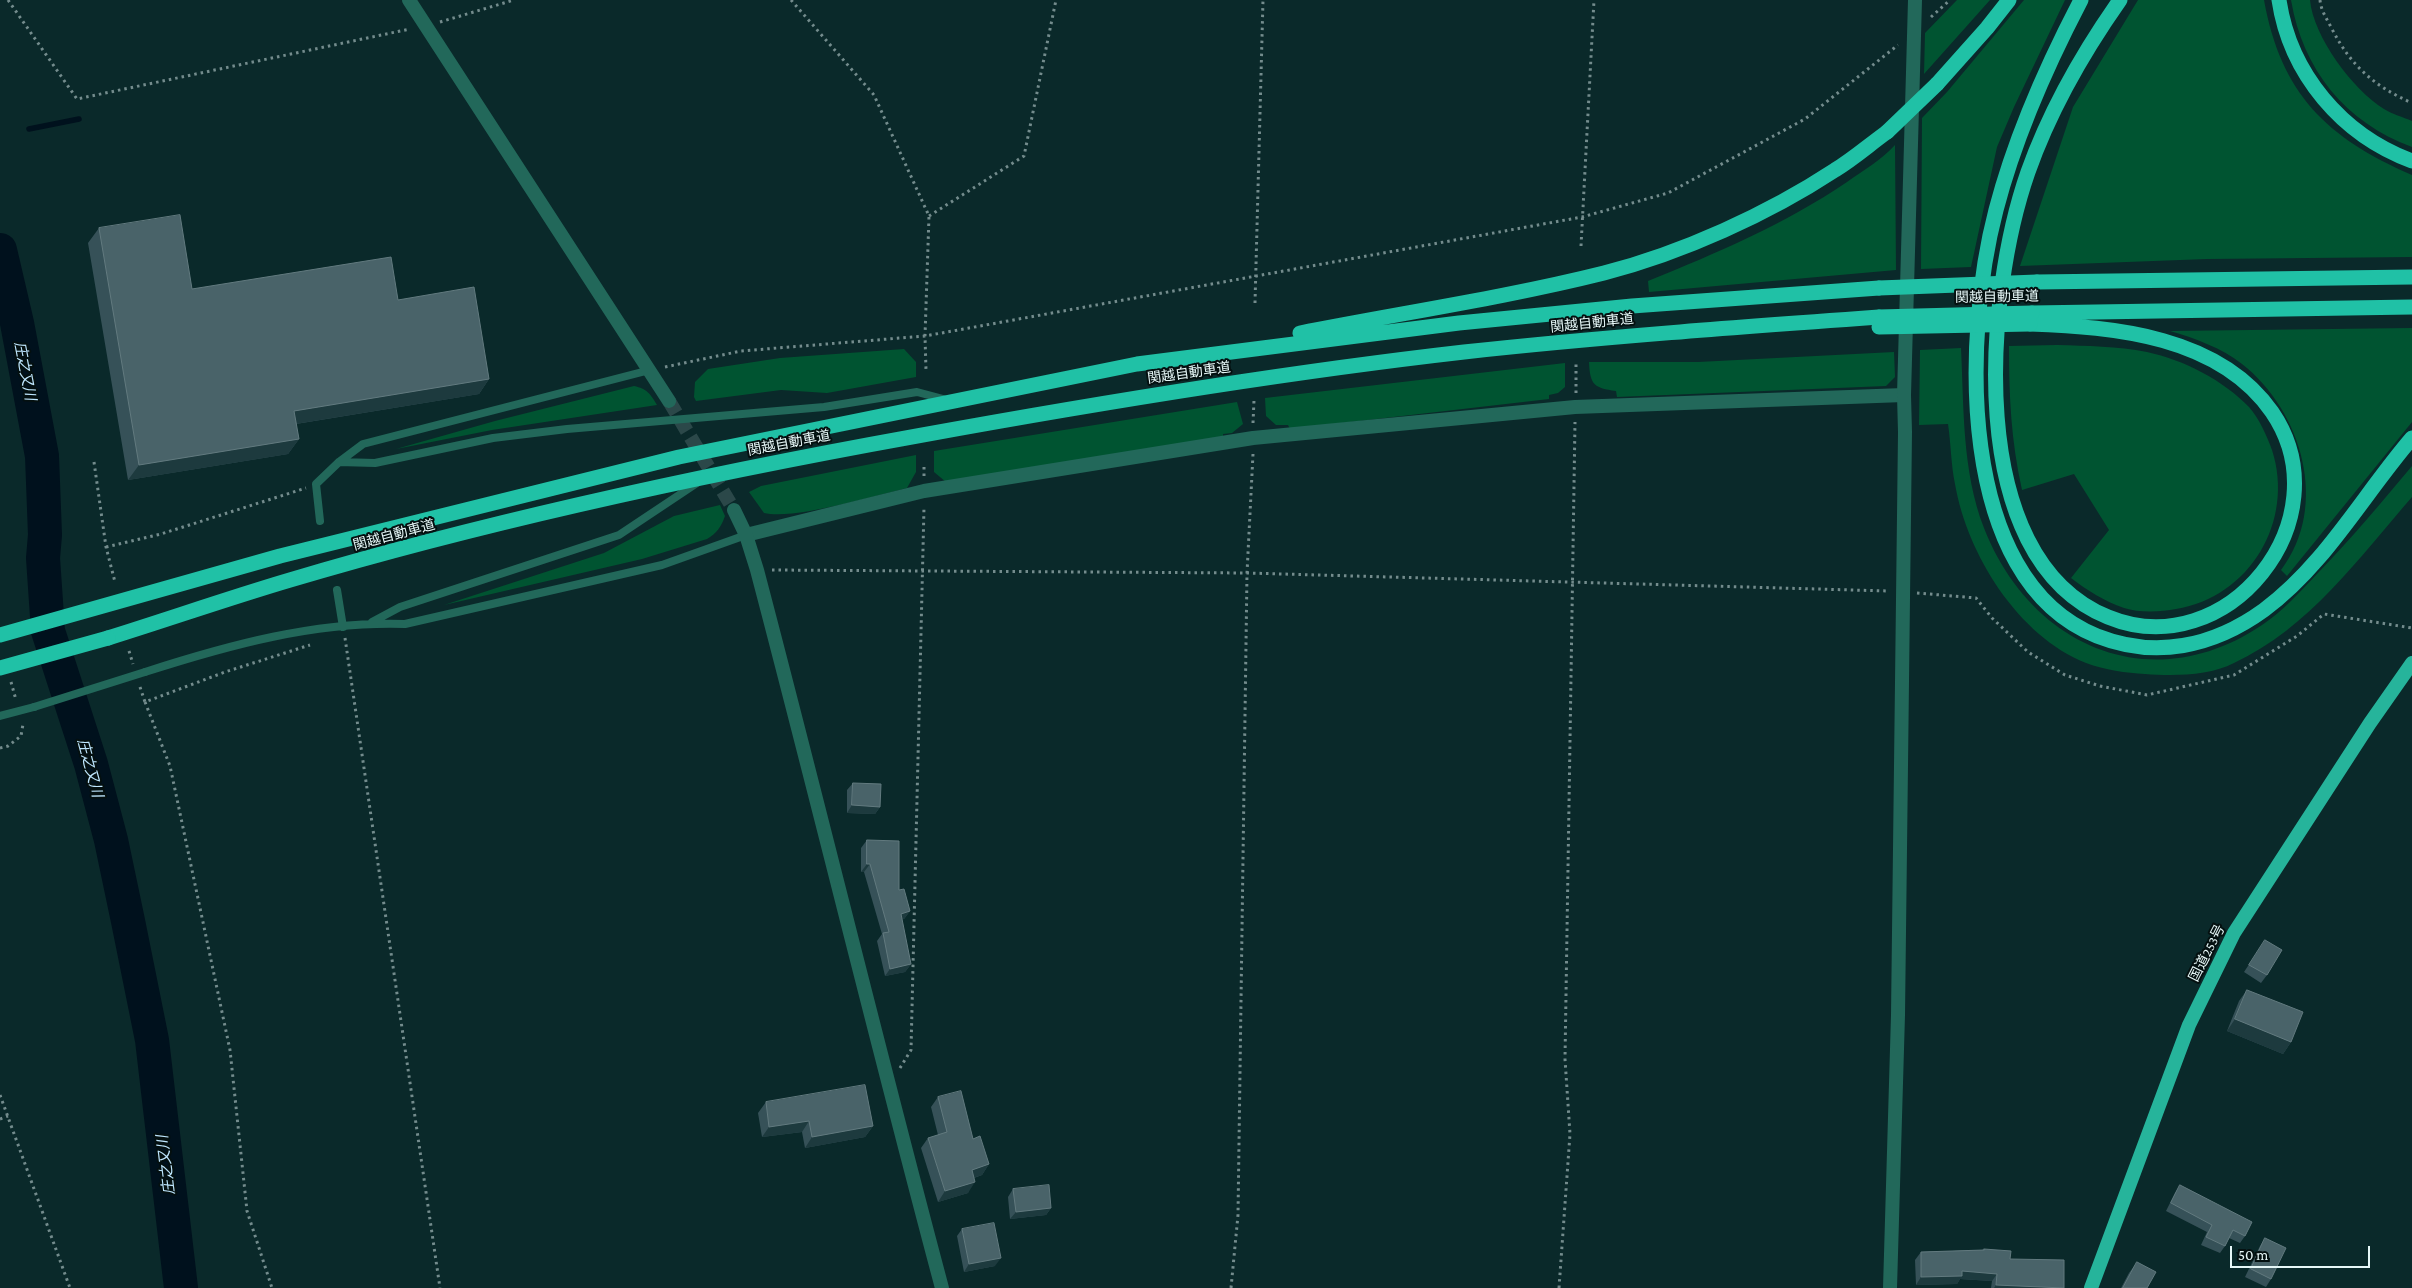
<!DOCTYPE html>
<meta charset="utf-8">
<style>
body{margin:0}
#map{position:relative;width:2412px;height:1288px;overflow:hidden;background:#0a292a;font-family:"Crimson Pro",serif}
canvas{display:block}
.scale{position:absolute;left:2230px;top:1246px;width:140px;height:22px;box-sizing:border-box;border:2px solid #e6f7f7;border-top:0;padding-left:6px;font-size:15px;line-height:18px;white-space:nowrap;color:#e6f7f7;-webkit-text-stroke:4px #041010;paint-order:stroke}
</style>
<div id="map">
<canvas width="2412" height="1288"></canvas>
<div class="scale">50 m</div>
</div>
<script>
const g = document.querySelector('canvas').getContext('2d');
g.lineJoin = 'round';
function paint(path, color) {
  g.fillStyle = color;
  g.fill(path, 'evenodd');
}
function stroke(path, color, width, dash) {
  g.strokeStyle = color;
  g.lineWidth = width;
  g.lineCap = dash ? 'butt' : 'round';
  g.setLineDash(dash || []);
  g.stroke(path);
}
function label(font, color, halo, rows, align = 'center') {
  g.font = font + ' "Crimson Pro","Noto Sans JP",serif';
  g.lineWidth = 4;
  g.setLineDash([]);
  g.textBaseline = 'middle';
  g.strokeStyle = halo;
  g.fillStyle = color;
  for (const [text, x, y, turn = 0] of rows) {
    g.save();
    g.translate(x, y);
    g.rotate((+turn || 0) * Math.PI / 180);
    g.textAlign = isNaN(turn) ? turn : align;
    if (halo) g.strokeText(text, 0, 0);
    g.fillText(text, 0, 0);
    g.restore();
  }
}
paint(new Path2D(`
 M1957 0H1990L1924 74 1925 33Z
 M2024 0H2065L2014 107 1997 147 1971 267 1921 269 1922 118 1947 92Z
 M2138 0H2264C2281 94 2327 138 2412 175V257L2207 259 2020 266 2073 107Z
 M2291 0H2310C2313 36 2353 90 2384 109 2392 114 2403 117 2412 121V147C2345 122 2303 70 2291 0Z
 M1895 145 1896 270 1649 292 1648 281C1717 253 1785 224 1847 182 1864 170 1881 160 1895 145Z
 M2412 328V422L2287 576 2281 570C2330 506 2302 411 2242 364 2222 348 2194 338 2170 331Z
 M2057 345C2087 346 2117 346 2147 352 2184 360 2223 380 2249 407 2259 418 2267 436 2272 450 2295 521 2250 597 2176 609 2161 612 2139 613 2124 608 2104 601 2088 591 2071 578L2109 530 2074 474 2022 490C2011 440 2009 397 2009 346Z
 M1961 348C1964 408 1962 471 1984 528 2030 646 2151 700 2262 625 2283 611 2300 592 2317 574 2351 539 2381 503 2412 466V497C2359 558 2309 628 2234 663 2209 676 2173 676 2145 674 2126 673 2105 670 2086 663 2018 636 1967 554 1955 484 1951 465 1951 444 1948 424L1919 425 1920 350Z
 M904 349 916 362V377L827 393 781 390 696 401 694 397 695 382 708 369 780 358Z
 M1894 352 1895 377 1886 386 1617 397 1616 391C1594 388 1590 385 1589 362H1698Z
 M1565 363V387L1558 393 1549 395V399L1290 429 1288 425H1276L1266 416 1265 398Z
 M634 386C647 389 650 393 657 405L492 430 396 449 495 421Z
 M1237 402 1243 424 1232 433 1223 434V439L946 482 934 472V451Z
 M916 455V472L907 488C874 496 794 520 764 513L749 492 761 486Z
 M720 505 725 516C721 527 717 533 707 539L642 559 444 605 604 553 674 516Z`), '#005431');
stroke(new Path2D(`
 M29 129 79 119`), '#00111d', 5.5);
stroke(new Path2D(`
 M0 250 17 323 42 456 45 535 43 558 48 631 91 764 111 840 128 921 152 1040 181 1288`), '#00111d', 34);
stroke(new Path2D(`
 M669 401 734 510`), '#2b4849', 14, [14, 7]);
stroke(new Path2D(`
 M8 0 77 99 410 29
 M791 0 874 95 929 216 925 336 926 370
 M2320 0C2321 11 2327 19 2332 29 2351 66 2374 86 2412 103
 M1931 17 1950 0
 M440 22 514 0
 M929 216 1024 156 1056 0
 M1581 246 1594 0
 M1255 303 1263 0
 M665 367 741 351 925 336 1582 217 1668 193 1805 119 1898 45
 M1576 393V364
 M1253 423 1254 400
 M94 462 106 547 115 582
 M924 467V476
 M106 547 161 534 306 488
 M772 570 1247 573 1888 591
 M1917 593 1976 598 1992 618 2028 652 2065 675 2100 686 2147 695 2234 675 2297 636 2324 614 2412 628
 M345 638 440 1288
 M129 651 133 664
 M11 682 16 700
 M140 687 145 702 225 672 310 645
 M145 702 170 766 230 1050 247 1211 272 1288
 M0 748 8 746 21 736 23 724
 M900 1068 911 1050 924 507
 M0 1095 70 1288
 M0 1119 8 1116
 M1231 1288 1238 1215 1247 573 1253 454
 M1559 1288 1570 1134 1565 1059 1575 422`), '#748c8d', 3, [2.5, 4]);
stroke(new Path2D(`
 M339 462 375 463 493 438 567 429 824 407 917 392 947 400
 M320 521 316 484 339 462 363 444 650 370
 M337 590 343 627
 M372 622 400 607 619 535 697 483
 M145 672C229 645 316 621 405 624L662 565 746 535
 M0 716 34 707`), '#22685a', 8);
stroke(new Path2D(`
 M746 535 924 491 1253 438 1575 407 1904 395`), '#22685a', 14);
stroke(new Path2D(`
 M409 0 669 401
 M734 510 746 535 757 570C820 809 878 1049 942 1288
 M1890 1288 1898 1015 1905 432 1904 395 1915 0`), '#22685a', 14);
stroke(new Path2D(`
 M2091 1288 2189 1025 2234 933 2370 723 2412 663`), '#26b49b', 14);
stroke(new Path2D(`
 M2081 0C2046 67 2015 137 1996 210 1964 332 1954 579 2097 636 2155 659 2213 647 2264 610 2325 565 2363 495 2412 438
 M2279 0C2290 74 2342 135 2412 161
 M1937 84 1987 28 2009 0
 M2037 282 2412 277
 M2032 313 2412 307
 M2030 324C2115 327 2219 336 2272 412 2345 519 2227 666 2108 617 1961 557 1986 292 2028 172 2050 110 2082 54 2120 0
 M1300 333C1401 313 1504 298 1604 273 1682 253 1768 214 1835 170 1853 159 1869 145 1887 132
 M0 635 280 556 679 457 1137 364 1459 323 1632 306 1879 288
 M108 638C169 619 229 598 290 580 495 519 706 474 917 436 1098 403 1280 373 1464 352 1602 337 1740 327 1879 317`), '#20c1a6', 15);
stroke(new Path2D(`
 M34 707 145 672`), '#22685a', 8);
stroke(new Path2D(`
 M1887 132 1937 84
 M1879 288 2037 282
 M1879 317 2032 313
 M1879 327 2030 324
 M0 668 108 638`), '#20c1a6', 15);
paint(new Path2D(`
 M99 228 192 289 489 379 479 394 296 424 299 439 288 454 128 480 88 243Z
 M853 783 880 807 875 814 847 813V790Z
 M867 840 899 890 910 911 904 919H902L911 964 905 972 885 976 877 941 882 934 864 872H861V848Z
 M2265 940 2267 975 2261 983 2244 972Z
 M2247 990 2291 1042 2283 1054 2227 1031 2239 1001Z
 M938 1097 973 1139 989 1164 982 1175 974 1178 968 1193 938 1202 921 1148 928 1138 938 1135 931 1107Z
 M766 1102 873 1126 865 1137 805 1148 802 1132 762 1137 758 1113Z
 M2180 1185 2245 1236 2240 1243 2229 1238 2225 1246 2220 1253 2201 1245 2207 1232 2166 1211 2175 1193Z
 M1013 1189 1051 1208 1046 1215 1010 1219 1008 1197Z
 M962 1229 995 1266 964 1272 957 1236Z
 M2265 1238 2271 1279 2266 1287 2245 1277 2260 1246Z
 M1984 1249 2010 1259 2064 1288H1991L1992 1281 1960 1279 1957 1284 1916 1285 1915 1260 1921 1252 1982 1250Z
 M2137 1262 2147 1288H2121L2129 1273Z`), '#365158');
paint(new Path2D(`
 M489 379 479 394 283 426 294 411Z
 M299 439 288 454 128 480 139 465Z
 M852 805 880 807 875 814 847 813Z
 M867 864H870L864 872H861Z
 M910 911 904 919 895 921 901 914Z
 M911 964 905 972 885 976 890 969Z
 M2235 1019 2291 1042 2283 1054 2227 1031Z
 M809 1121 802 1132 762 1137 769 1127Z
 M873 1126 865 1137 805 1148 812 1137Z
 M989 1164 982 1175 964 1181 972 1170Z
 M975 1182 968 1193 938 1202 945 1191Z
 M1051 1208 1046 1215 1010 1219 1016 1212Z
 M1001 1258 995 1266 964 1272 969 1264Z
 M1962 1271 1997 1274 1992 1281 1960 1279 1957 1284 1916 1285 1921 1277Z
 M1996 1285 2064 1288H1994Z`), '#1d3a3e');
const building = new Path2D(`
 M180 215 192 289 391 257 398 300 474 287 489 379 294 411 299 439 139 465 99 228Z
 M853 783 881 784 880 807 852 805Z
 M867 840 899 841V890L904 889 910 911 901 914 911 964 890 969 883 933 889 932 870 864H867Z
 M2265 940 2282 950 2267 975 2249 965Z
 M2247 990 2303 1012 2291 1042 2235 1019Z
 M865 1085 873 1126 812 1137 809 1121 769 1127 766 1102Z
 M961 1091 973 1139 980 1136 989 1164 972 1170 975 1182 945 1191 928 1138 947 1132 938 1097Z
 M1049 1185 1051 1208 1016 1212 1013 1189Z
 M2180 1185 2252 1222 2245 1236 2233 1230 2225 1246 2206 1237 2212 1225 2171 1203Z
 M994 1223 1001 1258 969 1264 962 1229Z
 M2265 1238 2286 1248 2271 1279 2251 1269Z
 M1984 1249 2011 1251 2010 1259 2064 1260V1288L1996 1285 1997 1274 1962 1271V1276L1921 1277V1252L1984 1250Z
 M2137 1262 2156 1272 2147 1288H2123Z`);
paint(building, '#496369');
stroke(building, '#627a7f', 1);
label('14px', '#e6f7f7', '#041010', [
 ["関越自動車道",1997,297,-1],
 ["関越自動車道",1592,323,-6],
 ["関越自動車道",1189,373,-8],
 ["関越自動車道",789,443,-11],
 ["関越自動車道",394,535,-15],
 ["国道253号",2207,953,-63]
]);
label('italic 15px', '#bfe7ff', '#041010', [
 ["庄之又川",25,371,79],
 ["庄之又川",90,768,75],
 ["庄之又川",166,1165,-97]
]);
</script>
